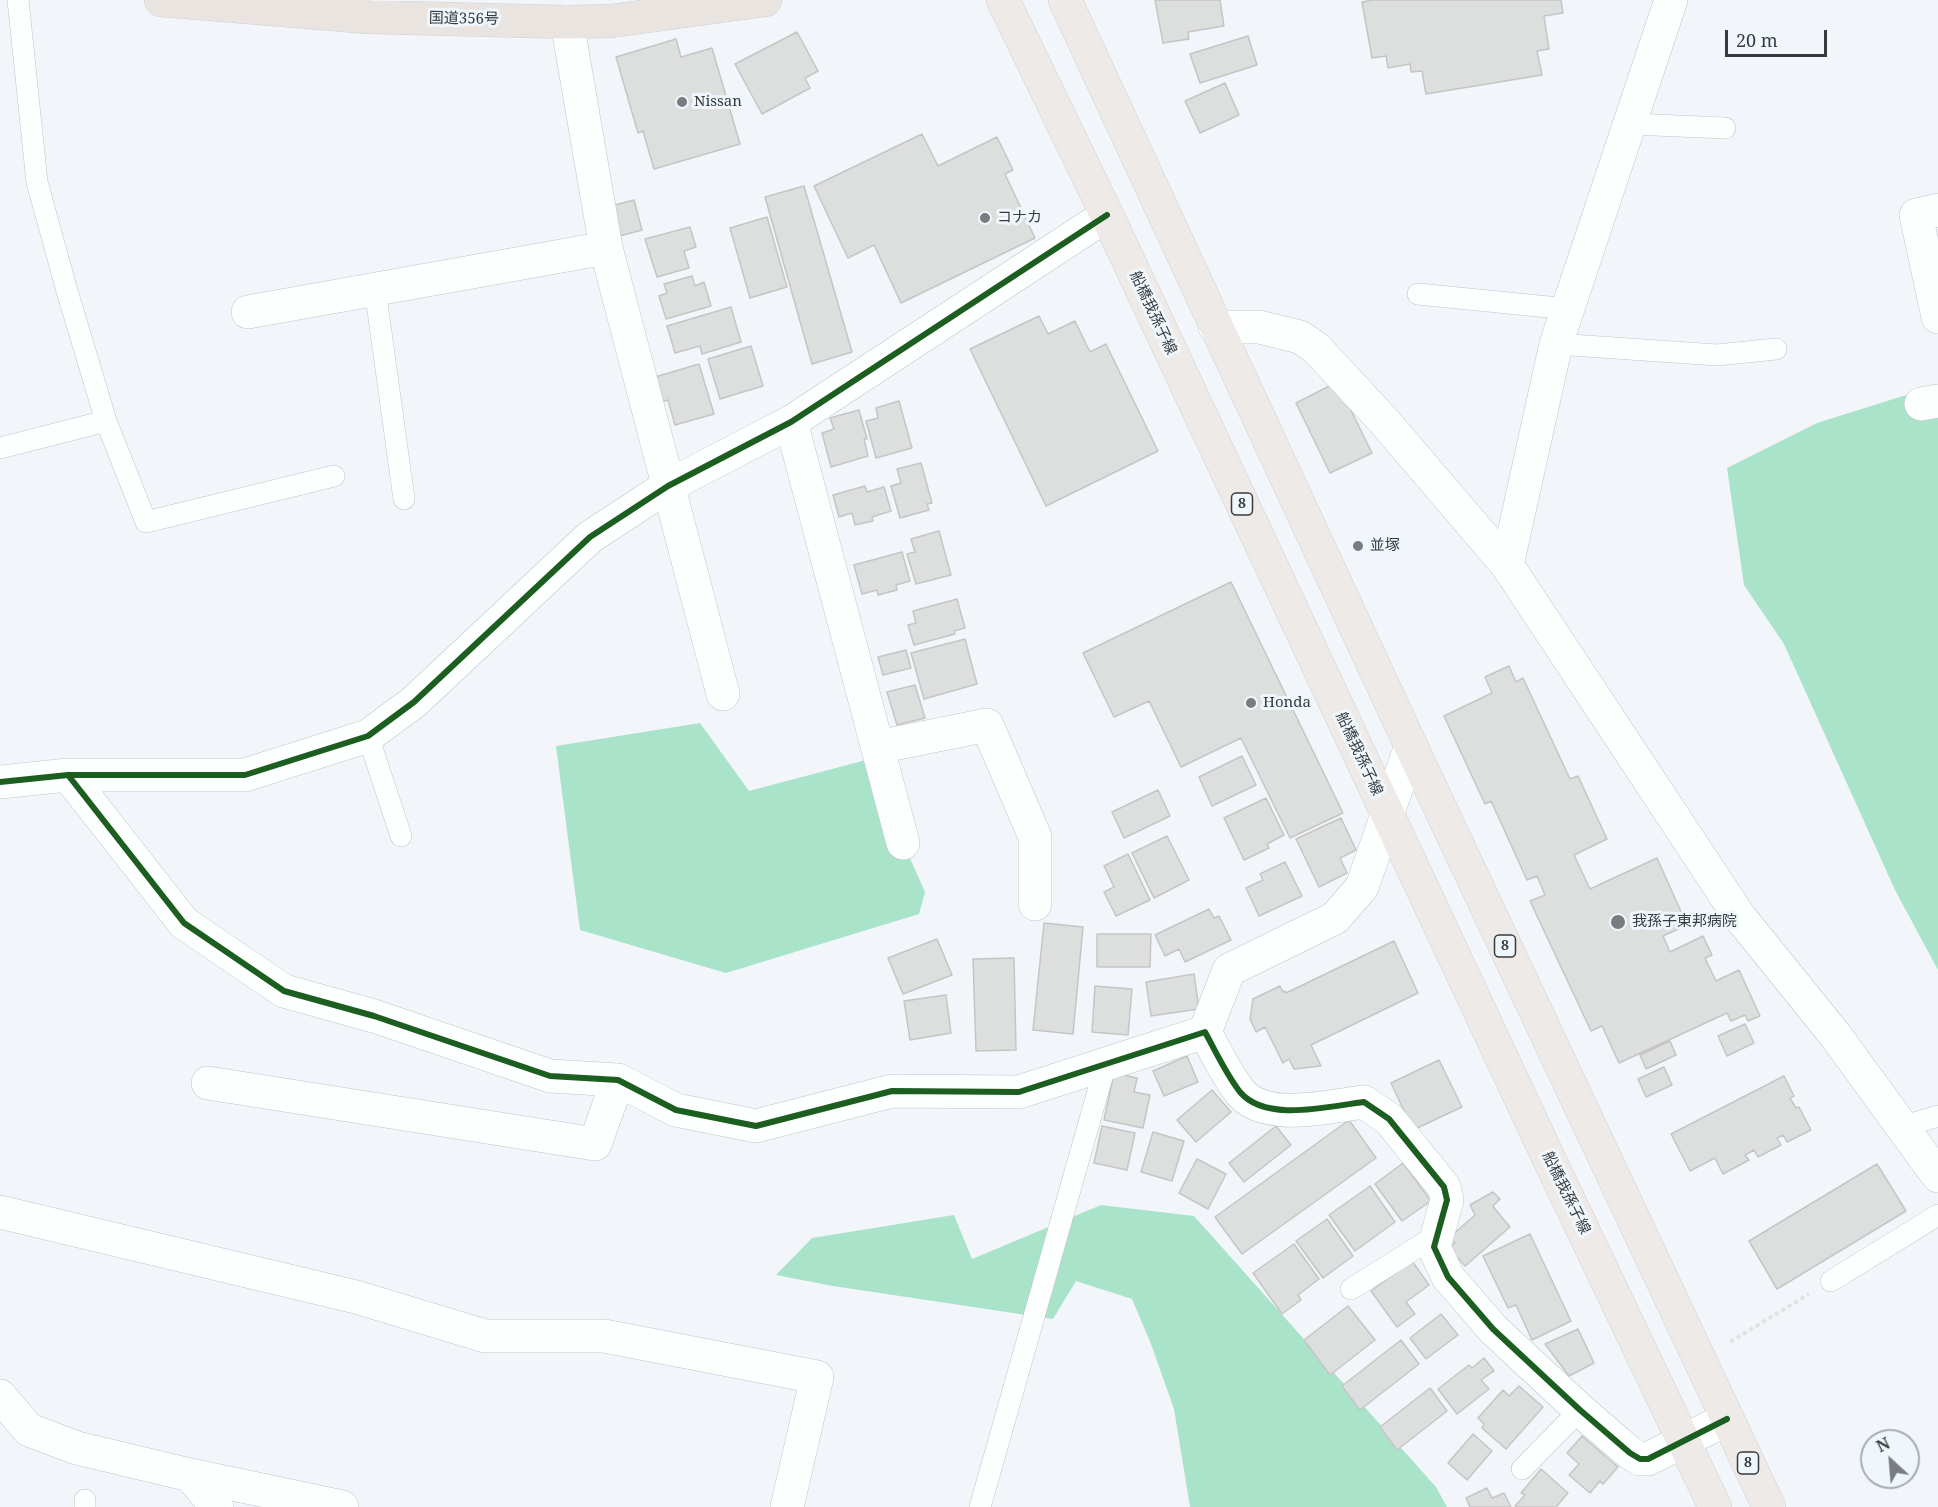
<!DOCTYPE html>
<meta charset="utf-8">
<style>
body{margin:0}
#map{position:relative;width:1938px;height:1507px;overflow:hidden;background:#f2f6fa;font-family:"Noto Serif",serif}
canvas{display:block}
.north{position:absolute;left:1860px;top:1429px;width:60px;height:60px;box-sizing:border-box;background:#eff7fd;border:2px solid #a6acb1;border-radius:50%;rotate:334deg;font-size:16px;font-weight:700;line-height:24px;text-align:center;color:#383b3e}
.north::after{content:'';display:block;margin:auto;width:21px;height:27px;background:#797c80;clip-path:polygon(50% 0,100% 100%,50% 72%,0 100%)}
.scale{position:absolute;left:1725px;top:30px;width:102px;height:27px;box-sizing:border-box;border:3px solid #383b3e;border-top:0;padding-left:8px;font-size:18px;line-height:21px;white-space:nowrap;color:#383b3e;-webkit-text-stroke:4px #eff7fd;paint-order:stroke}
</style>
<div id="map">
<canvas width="1938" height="1507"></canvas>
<div class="north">N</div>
<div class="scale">20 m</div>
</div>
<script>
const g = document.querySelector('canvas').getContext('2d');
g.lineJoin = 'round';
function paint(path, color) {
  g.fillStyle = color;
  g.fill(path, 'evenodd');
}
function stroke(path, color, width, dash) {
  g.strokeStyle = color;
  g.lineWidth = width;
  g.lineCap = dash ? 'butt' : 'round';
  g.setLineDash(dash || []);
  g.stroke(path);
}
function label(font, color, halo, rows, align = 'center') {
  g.font = font + ' "Noto Serif","Noto Sans JP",serif';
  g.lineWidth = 6;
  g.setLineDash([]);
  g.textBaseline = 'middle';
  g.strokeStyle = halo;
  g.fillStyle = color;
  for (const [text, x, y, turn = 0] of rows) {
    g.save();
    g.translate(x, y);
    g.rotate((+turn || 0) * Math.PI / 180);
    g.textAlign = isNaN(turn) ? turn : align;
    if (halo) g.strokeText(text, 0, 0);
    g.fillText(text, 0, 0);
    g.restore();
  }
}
paint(new Path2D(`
 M1938 385V970L1895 890 1784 644 1744 585 1727 468 1817 423Z
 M700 723 749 791 866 760 925 892 919 914 726 973 580 930 556 746Z
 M1101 1205 1194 1216 1436 1487 1447 1507H1190L1174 1409 1151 1344 1132 1299 1076 1281 1053 1319 833 1286 776 1275 812 1238 954 1215 972 1259Z`), '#a8e3ca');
const building = new Path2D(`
 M1155 0H1220L1224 26 1188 32 1189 39 1163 43Z
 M1373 0H1561L1563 13 1544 16 1549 49 1537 51 1542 75 1426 94 1422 71 1411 72 1410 64 1388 68 1386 56 1372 58 1362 2Z
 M797 32 818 71 805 78 810 88 762 114 735 64Z
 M1248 36 1257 65 1200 83 1190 54Z
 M676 39 681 57 712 48 740 144 654 169 643 131 638 133 616 57Z
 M1225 83 1239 115 1200 133 1185 101Z
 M922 134 938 166 997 137 1013 170 1005 174 1035 238 901 303 874 245 848 258 814 186Z
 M804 186 852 352 812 364 765 197Z
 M634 200 642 230 620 236 611 206Z
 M767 217 787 287 750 298 730 228Z
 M690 227 696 247 684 251 689 268 657 277 645 239Z
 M692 276 695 286 704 282 711 306 666 319 659 296 667 293 664 284Z
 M731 307 741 342 702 354 700 346 675 353 667 326Z
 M1039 316 1048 334 1075 321 1090 352 1106 344 1158 451 1046 506 970 349Z
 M751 346 763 386 720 399 708 359Z
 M699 364 714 414 675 425 668 400 662 402 655 377Z
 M1337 382 1372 453 1330 473 1296 403Z
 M899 401 912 448 876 458 866 421 878 418 876 408Z
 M859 410 867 439H864L868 456 831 467 822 433 834 429 830 418Z
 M921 463 932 503 927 504 929 510 900 518 891 486 901 483 897 469Z
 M865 486 867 492 884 487 891 511 872 517 873 521 855 525 852 513 839 517 833 495Z
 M939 531 951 575 916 584 907 554 915 552 911 539Z
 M902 552 910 581 896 585 897 590 878 595 877 590 862 594 854 565Z
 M1231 582 1343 813 1290 838 1241 738 1181 767 1149 701 1114 717 1083 653Z
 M957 599 965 628 954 631 955 634 914 645 908 625 916 623 913 611Z
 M965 639 977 684 924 699 911 653Z
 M906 650 911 668 883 675 878 657Z
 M1509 666 1516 682 1523 678 1570 779 1578 776 1607 839 1574 855 1590 889 1657 858 1687 925 1663 936 1670 952 1703 936 1712 955 1705 958 1716 981 1739 970 1760 1016 1748 1021 1745 1015 1731 1021 1727 1013 1619 1063 1602 1026 1591 1031 1530 901 1545 895 1537 876 1527 880 1491 801 1485 804 1444 716 1492 693 1485 677Z
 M915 685 925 718 897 725 887 692Z
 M1242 756 1256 785 1212 806 1199 777Z
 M1158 790 1170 816 1124 838 1112 812Z
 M1266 798 1284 835 1267 844 1269 848 1244 860 1224 818Z
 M1341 818 1356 850 1340 858 1347 873 1319 887 1296 839Z
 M1167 836 1189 880 1154 898 1132 853Z
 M1128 854 1150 900 1116 916 1104 892 1114 887 1104 866Z
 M1285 862 1302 896 1259 916 1246 888 1263 880 1260 874Z
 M1209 909 1214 918 1219 916 1231 940 1185 962 1179 949 1165 956 1155 935Z
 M1044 923 1083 927 1073 1034 1033 1030Z
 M1097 934H1151L1150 967H1097Z
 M937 939 952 975 903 994 888 958Z
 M1394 941 1418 993 1311 1045 1321 1066 1294 1069 1289 1059 1283 1063 1265 1027 1256 1032 1250 1019 1253 999 1280 986 1283 992 1285 991 1286 993Z
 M1014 958 1016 1050 976 1051 973 959Z
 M1194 974 1199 1009 1151 1016 1146 982Z
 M1095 986 1132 989 1128 1035 1092 1032Z
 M946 995 951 1033 910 1040 904 1001Z
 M1745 1024 1754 1043 1727 1056 1718 1036Z
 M1670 1041 1676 1055 1646 1069 1640 1055Z
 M1187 1056 1198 1082 1164 1096 1153 1071Z
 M1439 1060 1462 1107 1413 1130 1391 1083Z
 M1664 1067 1672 1085 1646 1097 1638 1079Z
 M1114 1073 1137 1078 1134 1092 1150 1095 1143 1128 1104 1120Z
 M1784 1076 1794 1096 1790 1098 1796 1108 1799 1107 1811 1130 1787 1142 1783 1135 1777 1138 1781 1145 1758 1157 1754 1150 1745 1155 1749 1160 1723 1174 1715 1158 1690 1171 1671 1134Z
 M1212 1090 1231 1112 1196 1142 1177 1120Z
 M1349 1120 1376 1158 1242 1254 1215 1217Z
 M1102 1126 1135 1133 1127 1170 1094 1163Z
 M1276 1126 1291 1145 1244 1182 1229 1163Z
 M1153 1132 1184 1141 1172 1181 1141 1172Z
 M1197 1159 1226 1174 1208 1209 1179 1193Z
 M1403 1163 1431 1201 1402 1221 1375 1184Z
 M1877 1164 1906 1211 1777 1289 1749 1241Z
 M1370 1186 1395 1222 1355 1251 1329 1215Z
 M1493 1192 1500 1199 1493 1206 1495 1209 1510 1227 1465 1266 1449 1248 1455 1243 1450 1237 1475 1215 1470 1205Z
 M1327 1219 1353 1256 1323 1278 1296 1241Z
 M1530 1234 1571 1321 1532 1340 1516 1305 1508 1308 1483 1256Z
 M1294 1244 1319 1279 1298 1295 1301 1300 1282 1314 1253 1273Z
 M1412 1261 1429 1285 1406 1302 1415 1314 1397 1327 1371 1291Z
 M1348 1306 1375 1340 1330 1375 1304 1340Z
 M1441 1314 1458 1335 1426 1359 1410 1338Z
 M1578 1329 1594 1363 1569 1376 1545 1344Z
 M1401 1340 1419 1364 1360 1410 1342 1386Z
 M1484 1358 1494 1371 1481 1380 1489 1389 1457 1414 1438 1389 1469 1365 1472 1368Z
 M1519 1386 1543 1407 1506 1449 1482 1428 1484 1424 1478 1418 1503 1390 1509 1396Z
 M1430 1388 1447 1411 1397 1450 1380 1427Z
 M1473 1434 1492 1451 1467 1480 1448 1463Z
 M1582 1436 1618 1467 1603 1484 1600 1481 1590 1493 1569 1475 1579 1464 1567 1453Z
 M1541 1469 1568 1493 1556 1507H1517L1515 1506 1525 1495 1521 1493Z
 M1487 1488 1492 1498 1504 1493 1511 1507H1470L1466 1498Z`);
paint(building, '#dddede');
stroke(building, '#c5c5c5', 1.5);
const service = new Path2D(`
 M18 0 37 182 67 291 106 421 146 522 334 476
 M1631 124 1725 128
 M375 289 404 499
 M1418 294 1568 309
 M1556 344 1717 355 1776 349
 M0 448 106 421
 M368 736 401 836
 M1901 1127 1938 1116
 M1831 1281 1938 1215
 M1351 1289 1437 1235
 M1522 1469 1580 1410
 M85 1507V1500
 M980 1507 1106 1063`);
const minor = new Path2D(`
 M1938 210 1916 215 1938 317
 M606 248 723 694
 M248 312 606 248 567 22
 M1215 327H1259L1300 337 1316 348 1383 420 1507 565 1739 916 1835 1035 1938 1176
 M1921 404 1938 401
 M791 422 903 843
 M1507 565 1556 344 1671 0
 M878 747 987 725 1035 837V904
 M68 775 184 923 284 991 374 1016 550 1076 618 1080 676 1110 756 1126 892 1091 1019 1092 1205 1032C1216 1052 1226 1074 1240 1092 1266 1123 1329 1106 1364 1102L1389 1119 1444 1187 1447 1200 1434 1247 1448 1277 1493 1329 1580 1410 1630 1453 1640 1459H1648L1727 1419
 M0 782 68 775H245L368 736 414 702 590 537 668 486 791 422 1107 215
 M1205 1032 1229 970 1335 918 1362 887 1411 746
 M208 1083 595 1144 618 1080
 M0 1212 356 1297 485 1336H604L817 1377 787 1507
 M0 1396 29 1430 77 1448 190 1475 217 1507
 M190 1475 342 1507`);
const primary = new Path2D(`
 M1003 0 1107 215 1551 1163 1715 1507
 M1065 0 1411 746 1769 1507`);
const trunk = new Path2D(`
 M161 0 368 17 567 22 611 21 765 0`);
stroke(service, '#c1c4c8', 22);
stroke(minor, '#c1c4c8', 34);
stroke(primary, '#cfd1d3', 34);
stroke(trunk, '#cfd1d3', 34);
stroke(new Path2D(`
 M1730 1342 1809 1294`), '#e1e2e3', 4, [4.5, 3]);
stroke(service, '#fdfefe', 21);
stroke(minor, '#fdfefe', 33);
stroke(primary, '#eeeae8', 33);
stroke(trunk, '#e9e4e0', 33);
stroke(new Path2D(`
 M68 775 184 923 284 991 374 1016 550 1076 618 1080 676 1110 756 1126 892 1091 1019 1092 1205 1032C1216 1052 1226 1074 1240 1092 1266 1123 1329 1106 1364 1102L1389 1119 1444 1187 1447 1200 1434 1247 1448 1277 1493 1329 1580 1410 1630 1453 1640 1459H1648L1727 1419
 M0 782 68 775H245L368 736 414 702 590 537 668 486 791 422 1107 215`), '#1b5e20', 6);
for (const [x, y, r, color] of [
 [682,102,6,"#797c80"],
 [985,218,6,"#797c80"],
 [1358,546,6,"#797c80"],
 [1251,703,6,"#797c80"],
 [1618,922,8,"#797c80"]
]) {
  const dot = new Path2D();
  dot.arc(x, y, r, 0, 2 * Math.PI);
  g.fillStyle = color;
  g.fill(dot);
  stroke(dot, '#eff7fd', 2);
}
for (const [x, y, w] of [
 [1242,504,21],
 [1505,946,21],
 [1748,1463,21]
]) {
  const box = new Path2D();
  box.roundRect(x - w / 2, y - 11, w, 22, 4.5);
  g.fillStyle = '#eff7fd';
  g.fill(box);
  stroke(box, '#383b3e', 1.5);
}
label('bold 14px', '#383b3e', null, [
 ["8",1242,504],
 ["8",1505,946],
 ["8",1748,1463]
]);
label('15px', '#383b3e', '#eff7fd', [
 ["国道356号",464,19,1],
 ["船橋我孫子線",1153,313,65],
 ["船橋我孫子線",1359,754,65],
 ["船橋我孫子線",1566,1193,64]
]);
label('15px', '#383b3e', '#eff7fd', [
 ["Nissan",694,102],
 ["コナカ",997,218],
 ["並塚",1370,546],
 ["Honda",1263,703],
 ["我孫子東邦病院",1632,922]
], 'left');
</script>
